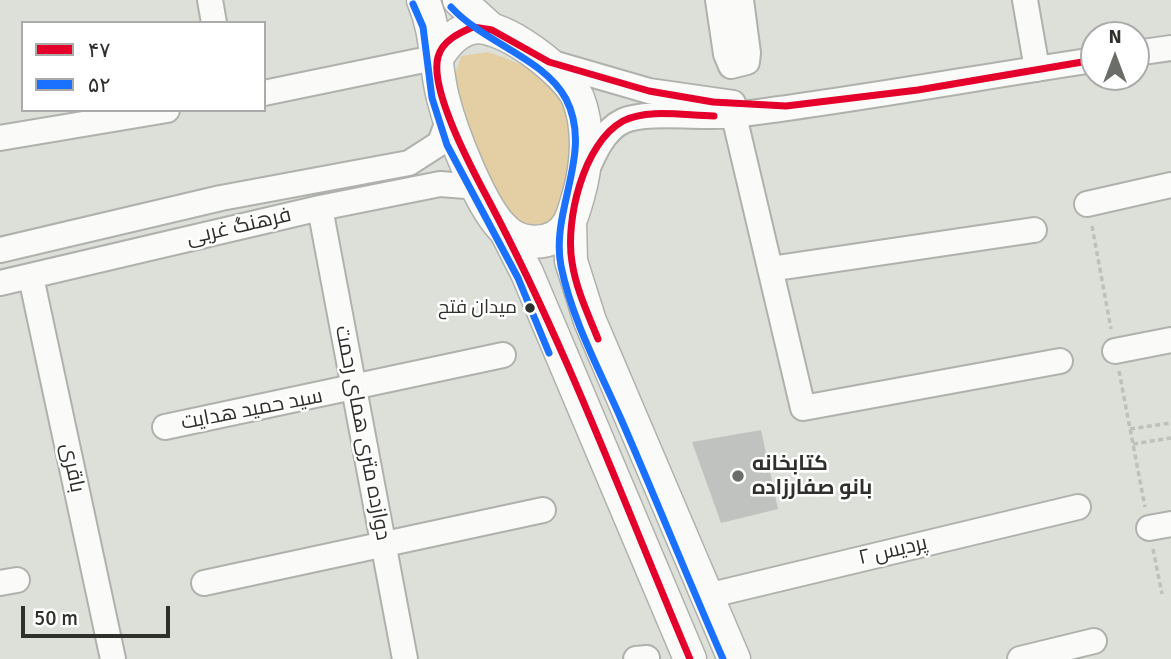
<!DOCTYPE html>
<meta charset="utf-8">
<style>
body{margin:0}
#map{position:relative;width:1171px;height:659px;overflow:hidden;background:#dde0d9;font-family:Signika,sans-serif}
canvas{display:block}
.legend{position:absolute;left:21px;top:21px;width:245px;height:91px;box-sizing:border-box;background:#fff;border:2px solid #abacaa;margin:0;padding:9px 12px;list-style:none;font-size:21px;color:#2e302b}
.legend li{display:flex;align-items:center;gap:14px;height:35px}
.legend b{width:35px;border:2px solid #abacaa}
.north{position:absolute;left:1080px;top:21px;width:70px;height:70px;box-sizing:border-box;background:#fff;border:2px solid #abacaa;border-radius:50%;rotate:0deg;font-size:19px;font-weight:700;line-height:28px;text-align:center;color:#2e302b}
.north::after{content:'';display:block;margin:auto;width:24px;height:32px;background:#6b6e68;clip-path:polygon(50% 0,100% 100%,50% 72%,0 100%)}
.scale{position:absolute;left:21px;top:606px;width:149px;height:32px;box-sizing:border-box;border:4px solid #2e302b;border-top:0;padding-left:9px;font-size:21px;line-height:24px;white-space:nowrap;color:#2e302b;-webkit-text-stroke:5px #fff;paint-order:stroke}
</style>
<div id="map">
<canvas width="1171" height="659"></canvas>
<ul class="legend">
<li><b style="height:9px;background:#e4002b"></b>۴۷</li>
<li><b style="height:9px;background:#1a71ff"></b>۵۲</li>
</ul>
<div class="north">N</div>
<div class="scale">50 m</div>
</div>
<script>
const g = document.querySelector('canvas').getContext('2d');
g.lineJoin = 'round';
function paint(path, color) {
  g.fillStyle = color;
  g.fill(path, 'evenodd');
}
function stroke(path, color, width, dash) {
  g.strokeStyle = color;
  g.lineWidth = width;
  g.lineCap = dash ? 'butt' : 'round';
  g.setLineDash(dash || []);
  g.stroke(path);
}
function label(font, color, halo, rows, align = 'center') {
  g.font = font + ' Signika,Cairo,sans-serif';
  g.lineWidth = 5;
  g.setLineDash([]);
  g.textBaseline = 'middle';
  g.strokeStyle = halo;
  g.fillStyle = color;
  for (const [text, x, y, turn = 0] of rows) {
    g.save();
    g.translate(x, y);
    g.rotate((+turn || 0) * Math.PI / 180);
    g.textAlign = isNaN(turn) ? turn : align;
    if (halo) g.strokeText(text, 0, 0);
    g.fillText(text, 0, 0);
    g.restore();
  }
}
paint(new Path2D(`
 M488 52C522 63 571 84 577 124 579 140 561 206 557 226L520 227 499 210 450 91 461 56Z`), '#e3cfa3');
paint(new Path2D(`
 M761 430 778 509 721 523 692 442Z`), '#bfc2be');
const minor = new Path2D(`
 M210 0 214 23
 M718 0 726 54 731 66 747 62 748 53 741 0
 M1025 0 1037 69
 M1136 53 1171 48
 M549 62 649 91 733 103
 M264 93 419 61
 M734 116 803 408 1060 361
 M0 138 167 110
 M586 172C594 153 604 130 623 121 648 110 706 119 735 115 855 100 974 78 1094 60
 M1087 204 1171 185
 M320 208 405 659
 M0 250 221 198 409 163 440 143 449 118
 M770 269 1034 230
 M31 277 113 659
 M0 283 320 208 440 184 479 187
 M1115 351 1171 340
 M165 427 503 355
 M1149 528 1171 524
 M0 583 17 580
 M204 583 543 510
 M707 596 1078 507
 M636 659 647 658
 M1020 659 1094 641`);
const major = new Path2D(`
 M423 0C438 35 434 63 443 98 451 130 481 210 506 231 519 243 540 245 555 237 571 228 573 213 578 197 587 166 590 129 578 98 567 72 501 21 472 28 456 31 445 45 437 58
 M459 0 492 30
 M570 222 571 261 590 321 734 659
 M505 230 527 273 690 659`);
stroke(minor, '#afb2ac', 28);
stroke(major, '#afb2ac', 35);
stroke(new Path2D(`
 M1092 226 1111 329
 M1119 371 1145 507
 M1130 429 1171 423
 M1133 444 1171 438
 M1153 549 1162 594`), '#bec0bb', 3.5, [5, 3.5]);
stroke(minor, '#fafaf9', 24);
stroke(major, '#fafaf9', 32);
stroke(new Path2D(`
 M598 339C588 314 576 289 572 262 565 221 583 143 623 121 648 108 687 116 714 116
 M690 659C625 506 567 348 489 201 473 171 429 90 438 57 442 41 459 33 473 27L492 30 549 62 649 91 713 102 786 106 918 90 1094 60`), '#e4002b', 7);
stroke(new Path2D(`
 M413 4 423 27 432 98 447 145 518 278 549 353
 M451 7C484 43 544 58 566 99 594 153 550 210 561 266 572 320 599 369 621 419 656 499 688 579 723 659`), '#1a71ff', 7);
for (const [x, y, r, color] of [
 [530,308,6,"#2e302b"],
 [738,476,7,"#6b6e68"]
]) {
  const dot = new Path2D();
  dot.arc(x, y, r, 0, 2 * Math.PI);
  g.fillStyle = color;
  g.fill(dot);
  stroke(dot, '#fff', 2.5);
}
label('19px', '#2e302b', '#fff', [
 ["میدان فتح",517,308]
], 'right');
label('21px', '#2e302b', '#fff', [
 ["فرهنگ غربی",239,227,-13],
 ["سید حمید هدایت",252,410,-11],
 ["دوازده متری همای رحمت",362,433,79],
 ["باقری",72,468,78],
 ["پردیس ۲",893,551,-13]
]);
label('bold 21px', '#2e302b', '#fff', [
 ["کتابخانه",752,464],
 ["بانو صفارزاده",752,488]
], 'left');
</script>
